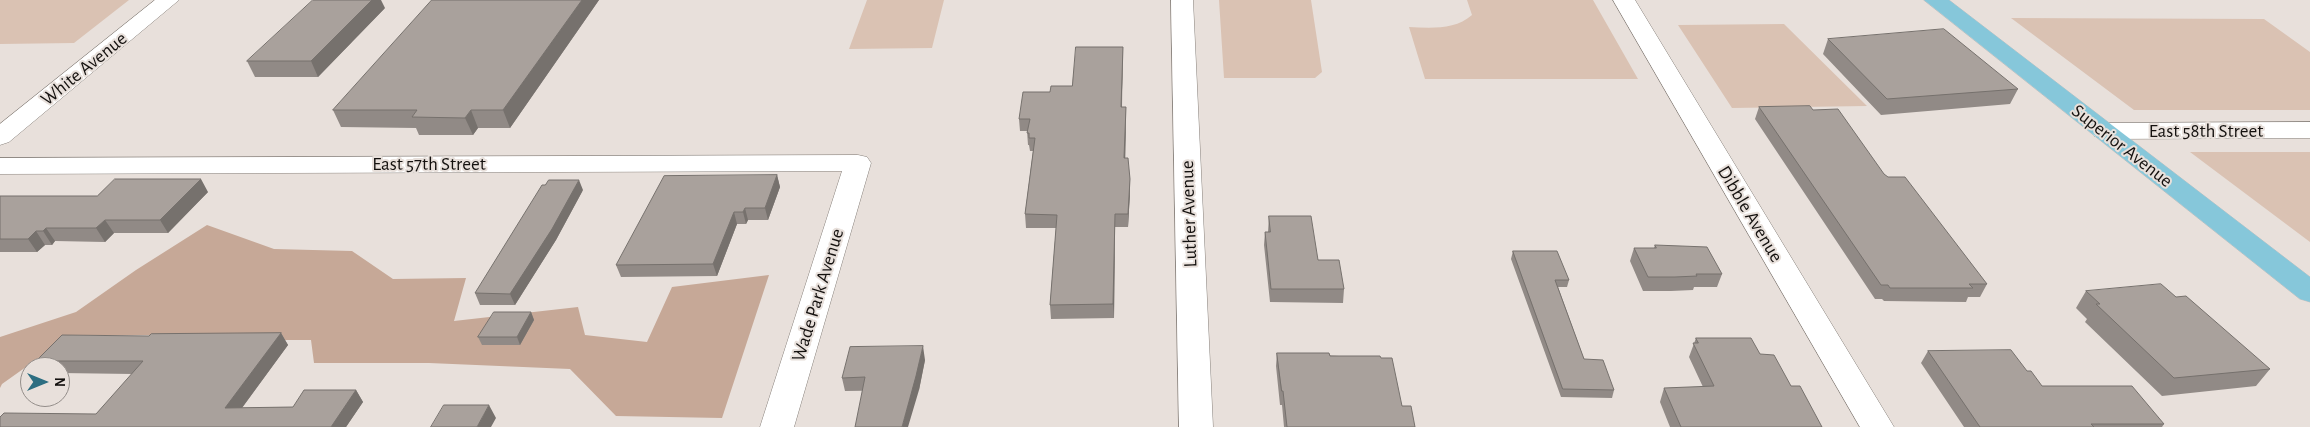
<!DOCTYPE html>
<style>
body{margin:0}
#map{position:relative;width:2310px;height:427px;overflow:hidden;background:#e8e0db;font-family:"Alegreya Sans",sans-serif}
canvas{display:block}
.north{position:absolute;left:20px;top:357px;width:50px;height:50px;box-sizing:border-box;background:#e8e0db;border:1px solid #938d89;border-radius:50%;rotate:90deg;font-size:14px;font-weight:700;line-height:20px;text-align:center;color:#14110f}
.north::after{content:'';display:block;margin:auto;width:18px;height:22px;background:#2d6e81;clip-path:polygon(50% 0,100% 100%,50% 72%,0 100%)}
</style>
<div id="map">
<canvas width="2310" height="427"></canvas>
<div class="north">N</div>
</div>
<script>
const g = document.querySelector('canvas').getContext('2d');
g.lineJoin = 'round';
function paint(path, color) {
  g.fillStyle = color;
  g.fill(path, 'evenodd');
}
function stroke(path, color, width, dash) {
  g.strokeStyle = color;
  g.lineWidth = width;
  g.lineCap = dash ? 'butt' : 'round';
  g.setLineDash(dash || []);
  g.stroke(path);
}
function label(font, color, halo, rows, align = 'center') {
  g.font = font + ' "Alegreya Sans",sans-serif';
  g.lineWidth = 4;
  g.setLineDash([]);
  g.textBaseline = 'middle';
  g.strokeStyle = halo;
  g.fillStyle = color;
  for (const [text, x, y, turn = 0] of rows) {
    g.save();
    g.translate(x, y);
    g.rotate((+turn || 0) * Math.PI / 180);
    g.textAlign = isNaN(turn) ? turn : align;
    if (halo) g.strokeText(text, 0, 0);
    g.fillText(text, 0, 0);
    g.restore();
  }
}
paint(new Path2D(`
 M0 0H129L74 43 0 44Z
 M867 0H944L932 48 849 49Z
 M1219 0H1311L1322 72 1315 78H1224Z
 M1467 0H1593L1638 79H1425L1409 27C1431 28 1455 30 1472 15Z
 M2011 18 2264 19 2310 52V110H2134Z
 M1784 24 1867 106 1732 108 1678 25Z
 M2190 152H2310V242Z`), '#dac2b3');
paint(new Path2D(`
 M207 225 274 249 352 251 393 279 466 278 454 321 578 307 585 335 647 342 672 287 769 275 722 418 616 416 570 369 429 363H314L311 340H219L158 335H71L2 384 0 388V337L76 312 136 270Z`), '#c6a897');
const minor = new Path2D(`
 M155 0H179L9 142 0 145V124Z
 M1171 0H1193L1213 427H1179Z
 M1613 0H1635L1894 427H1860Z
 M2310 122V138L2103 139 2094 136 2090 131 2094 126 2103 123Z
 M858 155 867 157 871 163 794 427H760L842 171 0 174V158Z`);
const major = new Path2D(`
 M1924 0H1949L2310 277V302L2300 299Z`);
stroke(minor, '#87807b', 1);
stroke(major, '#c2c1c1', 1);
paint(minor, '#fff');
paint(major, '#86c7da');
paint(new Path2D(`
 M432 0H599L510 128H478L473 135H419L416 128 341 127 333 110Z
 M385 8 318 77H255L247 61Z
 M1828 39 2018 89 2010 104 1881 115 1823 54Z
 M1123 47 1122 107H1126L1125 158 1130 179V192L1128 227H1115L1114 318 1051 319 1050 305 1056 228H1026L1025 214 1033 151H1030L1029 145H1028L1027 131H1020L1019 119 1050 92 1072 86Z
 M1759 107 1813 110 1884 174 1987 284 1980 297H1968L1966 302 1884 301 1882 299H1875L1755 119Z
 M777 175 780 187 768 220H748L746 224H737L717 276 621 277 616 265Z
 M583 190 556 240 515 305H480L475 293Z
 M208 192 168 233H114L105 242 55 241 52 245H45L37 252H0V196H97Z
 M1269 216 1318 260 1344 289 1343 303 1270 302 1264 245 1265 232H1268Z
 M1655 245 1722 274 1717 287H1694L1693 290 1671 291H1643L1630 261 1634 248H1654Z
 M1513 251 1569 280 1567 287H1558L1584 359 1614 390 1612 398 1561 397 1511 259Z
 M2086 291 2176 297 2270 369 2256 386 2162 396 2085 322 2087 319 2076 308Z
 M531 312 534 320 520 345H482L478 337Z
 M281 333 288 345 242 408 293 407 356 390 363 402 346 427 96 414 133 374 60 373V367H40L36 361 149 336Z
 M1696 338 1760 354 1791 386 1822 427H1670L1660 402 1664 388 1703 387 1689 357Z
 M1928 351 2027 371 2042 386 2164 424 2162 427H1964L1921 363Z
 M1277 353 1381 358 1402 406 1415 427H1284L1282 405H1280L1276 366Z
 M925 360 919 390 845 391 842 378Z`), '#918a86');
paint(new Path2D(`
 M372 0H381L385 8 318 77 311 61Z
 M582 0H599L510 128 503 110Z
 M1123 47V59L1121 120V107Z
 M1126 107V120L1125 171 1124 158Z
 M471 110 478 128 473 135 465 118Z
 M777 175 780 187 768 220 765 208Z
 M201 179 208 192 168 233 160 220Z
 M1130 179V192L1128 227V214Z
 M579 180 583 190 556 240 515 305 510 294Z
 M745 208 748 220 746 224 743 212Z
 M734 212 737 224 717 276 713 264Z
 M1115 214V227L1114 318 1113 304Z
 M105 220 114 233 105 242 96 228Z
 M46 228 55 241 52 245 43 231Z
 M36 231 45 245 37 252 28 239Z
 M531 312 534 320 520 345 517 337Z
 M281 333 288 345 233 420 225 408Z
 M923 346 925 360 919 390 908 427H902Z
 M356 390 363 402 346 427H331Z
 M489 405 496 418 491 427H477Z`), '#76716d');
const building = new Path2D(`
 M313 0H372L311 61H247Z
 M432 0H582L503 110H471L465 118 412 117 417 110H333Z
 M1944 29 2018 89 1887 99 1828 39Z
 M1076 47H1123L1121 107H1126L1124 158H1128L1130 179 1128 214H1115L1113 304 1050 305 1057 215 1025 214 1035 138H1029V133H1027L1030 119H1019L1023 92H1050L1051 86H1072Z
 M1810 106 1813 110 1838 109 1884 174 1888 177H1905L1987 284H1969L1973 288H1890L1888 285H1881L1759 107Z
 M777 175 765 208H745L743 212H734L713 264 616 265 664 176Z
 M115 179H201L160 220H105L96 228H46L43 231H36L28 239H0V196H97Z
 M549 180H579L552 229 510 294 475 293 542 185H545Z
 M1269 216H1311L1318 260H1339L1344 289H1271L1265 232H1270Z
 M1655 245 1707 247 1722 274H1696L1697 276 1675 277H1648L1634 248H1656Z
 M1513 251H1557L1569 280H1555L1584 359 1603 360 1614 390 1563 389Z
 M2161 284 2176 297 2186 296 2270 369 2174 378 2096 304H2100L2086 291Z
 M494 312H531L517 337H478Z
 M281 333 225 408 293 407 304 390H356L331 427H0V417L4 413 96 414 143 361H36L62 335 149 336 151 334Z
 M1696 338H1751L1760 354 1774 355 1791 386H1800L1822 427H1681L1664 388 1714 386 1693 343H1698Z
 M923 346 916 376 902 427H855L865 377 842 378 850 347Z
 M2011 350 2027 371H2031L2042 386H2132L2164 424H2091L2094 427H1980L1928 351Z
 M1277 353H1329L1330 356H1380L1381 358H1392L1402 406H1411L1415 427H1287L1283 391H1282Z
 M444 405H489L477 427H431Z`);
paint(building, '#a9a19c');
stroke(building, '#76716d', 1);
label('19px', '#14110f', '#e8e0db', [
 ["White Avenue",84,69,-39],
 ["East 58th Street",2206,131],
 ["Superior Avenue",2122,146,38],
 ["East 57th Street",429,164],
 ["Luther Avenue",1189,214,-92],
 ["Dibble Avenue",1750,214,59],
 ["Wade Park Avenue",818,295,-73]
]);
</script>
